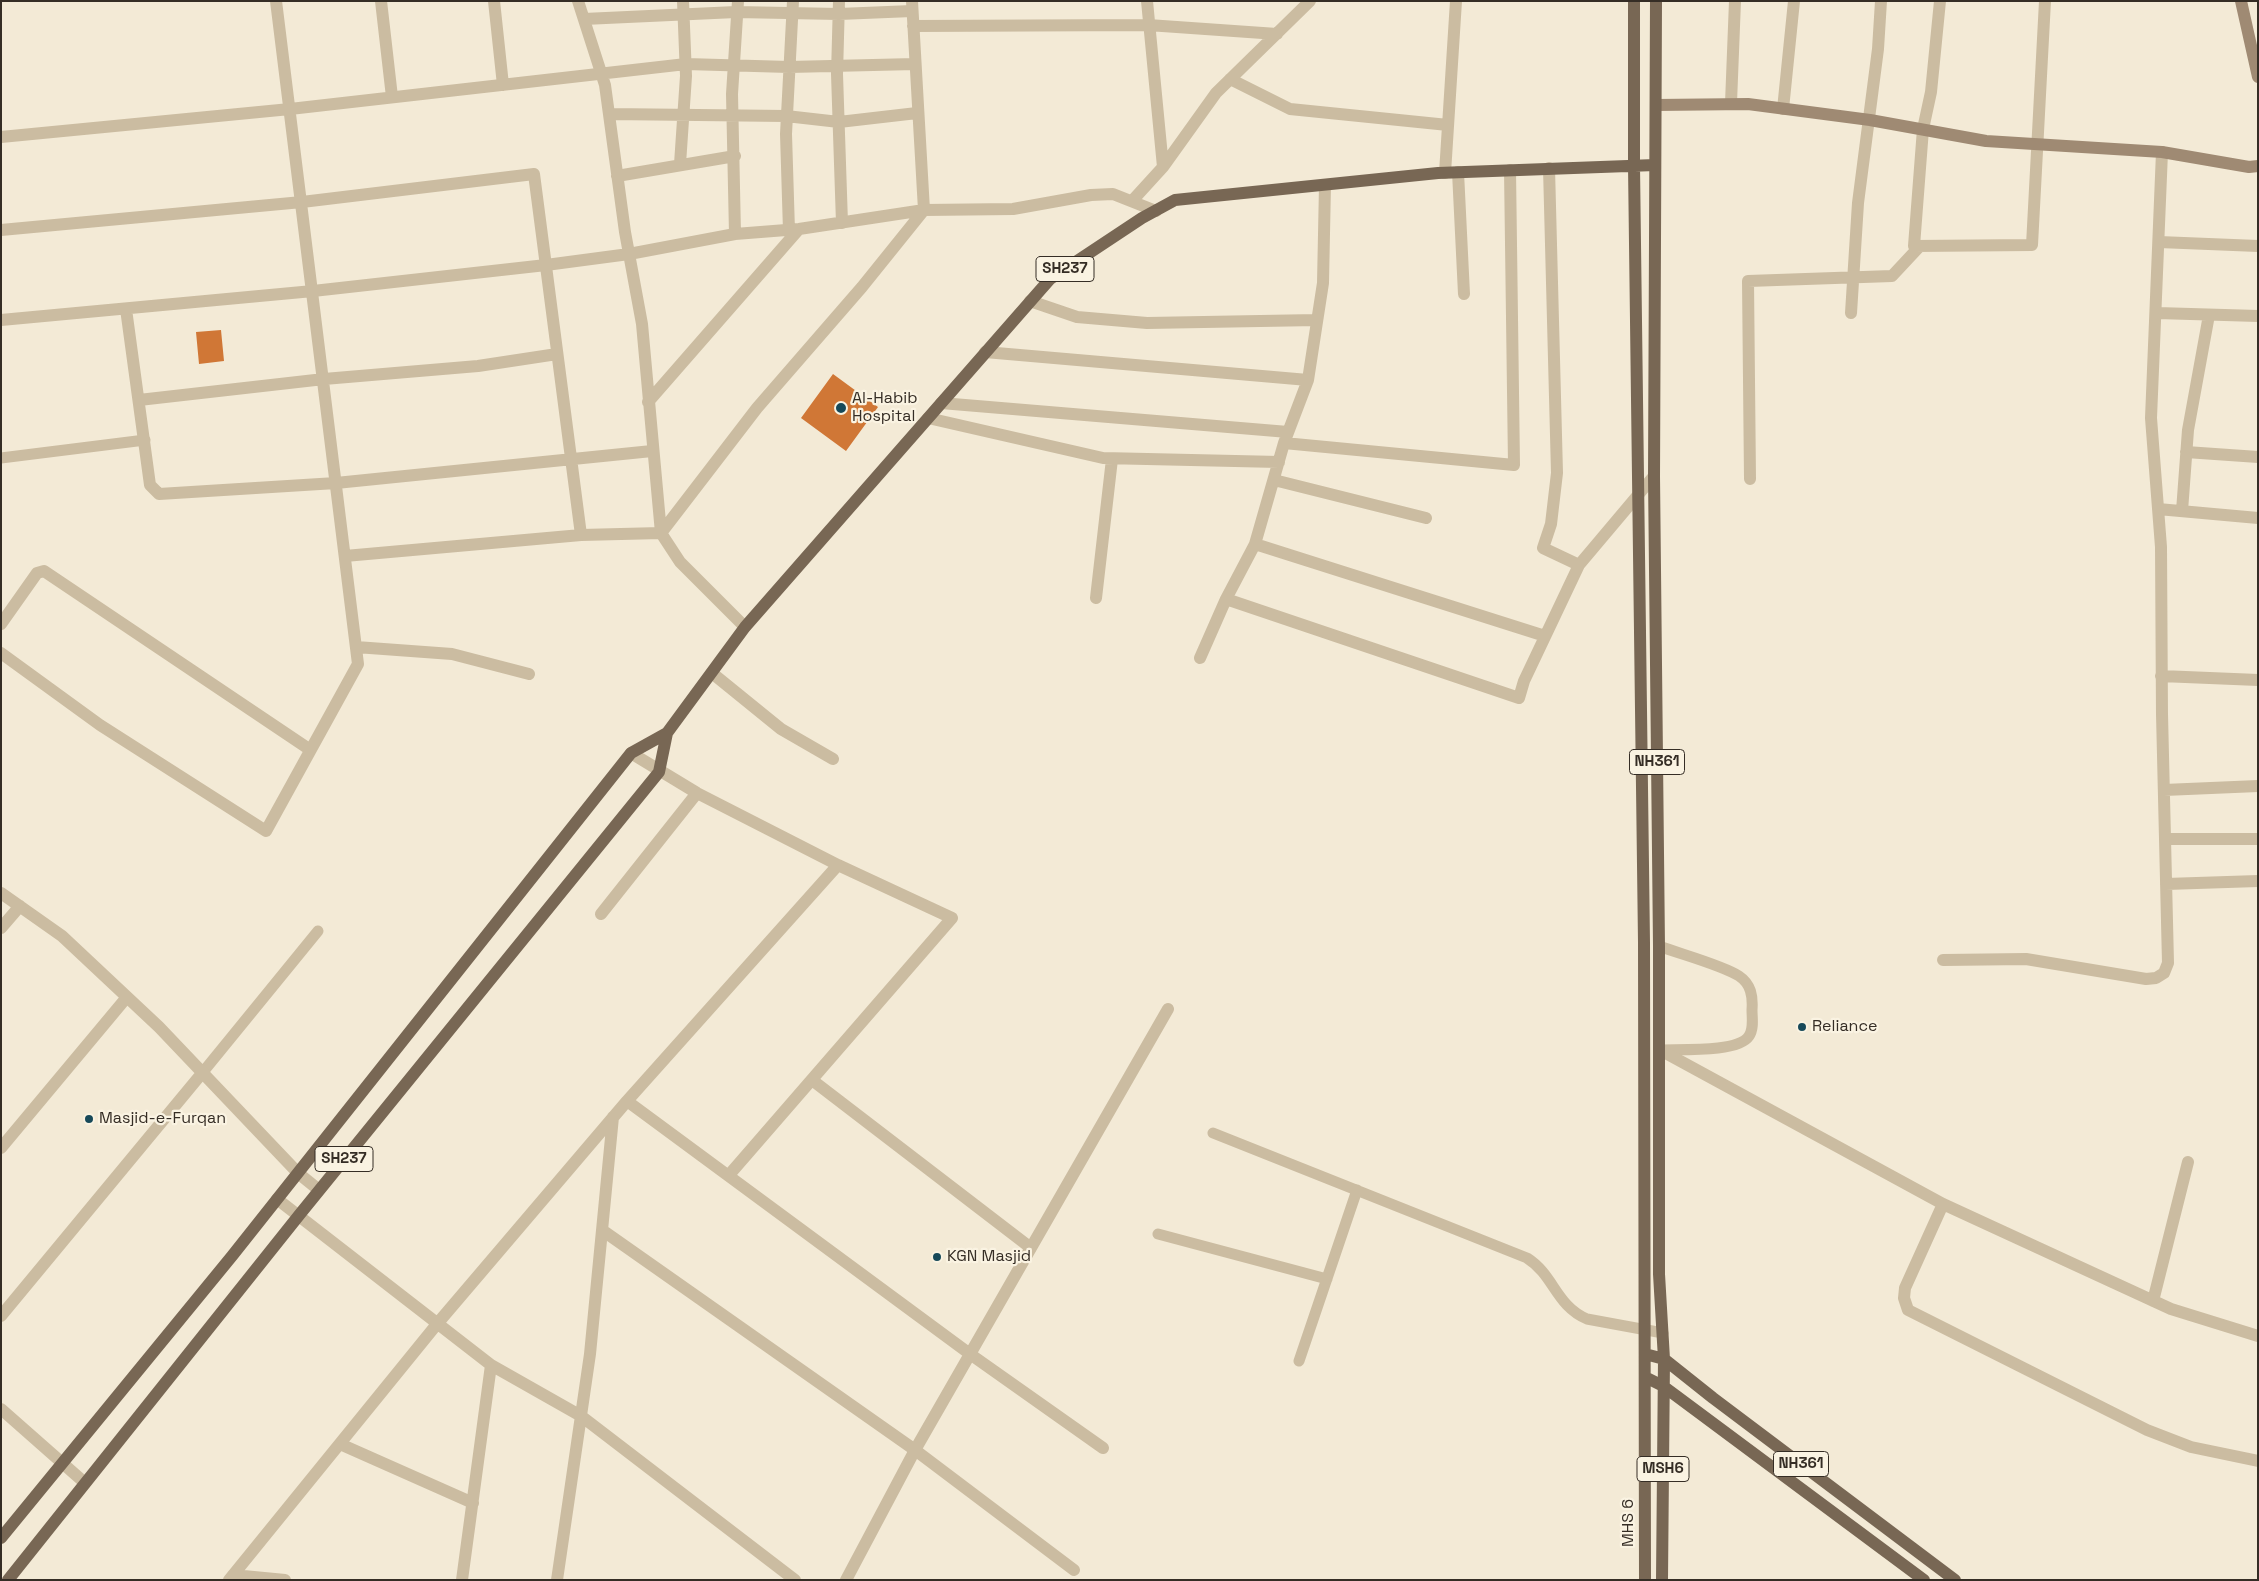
<!DOCTYPE html>
<style>
body{margin:0}
#map{position:relative;width:2259px;height:1581px;overflow:hidden;background:#f3ead6;font-family:"Space Grotesk",sans-serif}
canvas{display:block}
.frame{position:absolute;inset:0;border:2px solid #352d25;pointer-events:none}
</style>
<div id="map">
<canvas width="2259" height="1581"></canvas>
<div class="frame"></div>
</div>
<script>
const g = document.querySelector('canvas').getContext('2d');
g.lineJoin = 'round';
function paint(path, color) {
  g.fillStyle = color;
  g.fill(path, 'evenodd');
}
function stroke(path, color, width, dash) {
  g.strokeStyle = color;
  g.lineWidth = width;
  g.lineCap = dash ? 'butt' : 'round';
  g.setLineDash(dash || []);
  g.stroke(path);
}
function label(font, color, halo, rows, align = 'center') {
  g.font = font + ' "Space Grotesk",sans-serif';
  g.lineWidth = 4.5;
  g.setLineDash([]);
  g.textBaseline = 'middle';
  g.strokeStyle = halo;
  g.fillStyle = color;
  for (const [text, x, y, turn = 0] of rows) {
    g.save();
    g.translate(x, y);
    g.rotate((+turn || 0) * Math.PI / 180);
    g.textAlign = isNaN(turn) ? turn : align;
    if (halo) g.strokeText(text, 0, 0);
    g.fillText(text, 0, 0);
    g.restore();
  }
}
paint(new Path2D(`
 M221 330 224 361 199 364 196 332Z
 M833 374 878 407 846 451 801 418Z`), '#d07736');
stroke(new Path2D(`
 M1 458 145 440
 M1659 946C1680 954 1722 965 1739 976 1751 984 1753 996 1752 1010 1752 1018 1754 1029 1749 1036 1738 1053 1679 1049 1660 1050
 M203 1072 318 931
 M1213 1133 1527 1258C1554 1275 1556 1306 1587 1319L1663 1333
 M1158 1234 1327 1279
 M1299 1361 1357 1190`), '#cbbca1', 11);
stroke(new Path2D(`
 M381 1 392 97
 M494 1 503 85
 M578 1 605 85 625 232 642 324 661 533 680 562 745 627
 M839 1 837 74 842 223
 M1147 1 1163 167
 M1940 1 1931 92 1923 129 1914 246 2032 245 2045 1
 M584 19 736 12 839 14 912 11
 M913 26 1148 25 1277 34
 M1230 79 1290 109 1448 125
 M1731 103 1735 1
 M1783 109 1794 1
 M609 114 786 116 839 122 917 113
 M1 137 290 109 686 64 789 67 915 64
 M680 164 686 76 683 1
 M1549 168 1557 473 1551 524 1543 548 1579 565
 M1458 172 1464 294
 M1445 173 1456 1
 M617 176 735 156
 M1132 201 1163 167 1216 93 1310 1
 M1 230 302 202 534 174 581 535
 M789 231 786 134 793 1
 M735 234 732 94 738 1
 M2159 242 2258 246
 M1030 301 1077 317 1147 323 1317 320
 M126 309 150 485 159 494 336 483 652 451
 M1851 313 1858 203 1878 49 1881 1
 M2157 313 2258 316
 M1 320 313 291 546 265 629 254 735 234 799 229 924 210 1013 209 1091 195 1113 194 1156 211
 M985 352 1308 380
 M139 400 324 379 478 366 557 354
 M648 402 799 229
 M941 403 1288 432
 M928 418 1103 458 1279 462
 M1284 443 1514 465 1510 170
 M2186 452 2258 457
 M1750 479 1748 281 1892 276 1920 246
 M1274 480 1426 518
 M2158 509 2258 518
 M2182 511 2188 430 2209 315
 M1255 544 1545 636
 M345 556 581 535 661 533 757 408 862 287 924 210 912 1
 M1096 598 1112 459
 M1226 599 1519 698 1524 681 1579 565 1654 476
 M1 624 37 573 44 571 309 749
 M356 647 452 654 529 674
 M1 653 100 725 266 831 358 664 276 1
 M1200 658 1226 599 1255 544 1284 443 1308 380 1323 283 1325 185
 M712 673 781 729 833 759
 M2161 676 2258 680
 M631 753 697 793 838 865 952 918 729 1175
 M2164 790 2258 786
 M2165 839H2258
 M2166 884 2258 881
 M1 893 62 936 159 1027 298 1173 319 1190
 M601 914 697 793
 M1 928 20 906
 M1943 960 2026 959 2146 979 2156 978 2164 973 2168 963 2162 714 2161 547 2151 418 2162 152
 M1660 1050 1943 1204 2171 1309 2258 1336
 M812 1080 1031 1248
 M627 1101 970 1354 1103 1448
 M1 1148 127 997
 M277 1199 491 1365 581 1416 795 1580
 M1943 1204 1905 1288 1904 1298 1908 1310 2147 1430 2191 1447 2258 1461
 M602 1230 915 1450 1074 1570
 M2153 1301 2188 1162
 M1 1316 203 1072
 M1 1409 85 1483
 M340 1444 473 1503
 M233 1575 285 1580
 M229 1580 437 1324 627 1101 838 865
 M462 1580 491 1365
 M557 1580 590 1354 613 1117
 M846 1580 915 1450 1168 1009`), '#cbbca1', 12);
stroke(new Path2D(`
 M2241 1 2258 77
 M1656 105 1748 104 1870 120 1986 141 2162 152 2249 167 2258 166`), '#9f8a73', 12);
stroke(new Path2D(`
 M1634 1V166L1644 942 1645 1580
 M1656 1 1654 476 1659 946V1274L1664 1359 1662 1580
 M1645 1354 1664 1359 1713 1398 1955 1580
 M1645 1377 1663 1386 1924 1580
 M1 1538 232 1256 631 753 667 733 745 627 1050 279 1142 218 1175 200 1438 173 1655 165
 M8 1580 300 1214 659 772 667 733`), '#786754', 12);
for (const [x, y, r, color] of [
 [841,408,6,"#174959"],
 [1802,1027,5,"#174959"],
 [89,1119,5,"#174959"],
 [937,1257,5,"#174959"]
]) {
  const dot = new Path2D();
  dot.arc(x, y, r, 0, 2 * Math.PI);
  g.fillStyle = color;
  g.fill(dot);
  stroke(dot, '#faf3e2', 2);
}
for (const [x, y, w] of [
 [1065,269,58],
 [1657,762,55],
 [344,1159,58],
 [1801,1464,55],
 [1663,1469,52]
]) {
  const box = new Path2D();
  box.roundRect(x - w / 2, y - 12.5, w, 25, 4);
  g.fillStyle = '#faf3e2';
  g.fill(box);
  stroke(box, '#352d25', 1);
}
label('bold 15px', '#352d25', null, [
 ["SH237",1065,269],
 ["NH361",1657,762],
 ["SH237",344,1159],
 ["NH361",1801,1464],
 ["MSH6",1663,1469]
]);
label('16px', '#352d25', '#faf3e2', [
 ["Al-Habib",852,399],
 ["Hospital",852,417],
 ["Reliance",1812,1027],
 ["Masjid-e-Furqan",99,1119],
 ["KGN Masjid",947,1257]
], 'left');
label('16px', '#352d25', '#faf3e2', [
 ["MHS 6",1629,1523,-90]
]);
</script>
